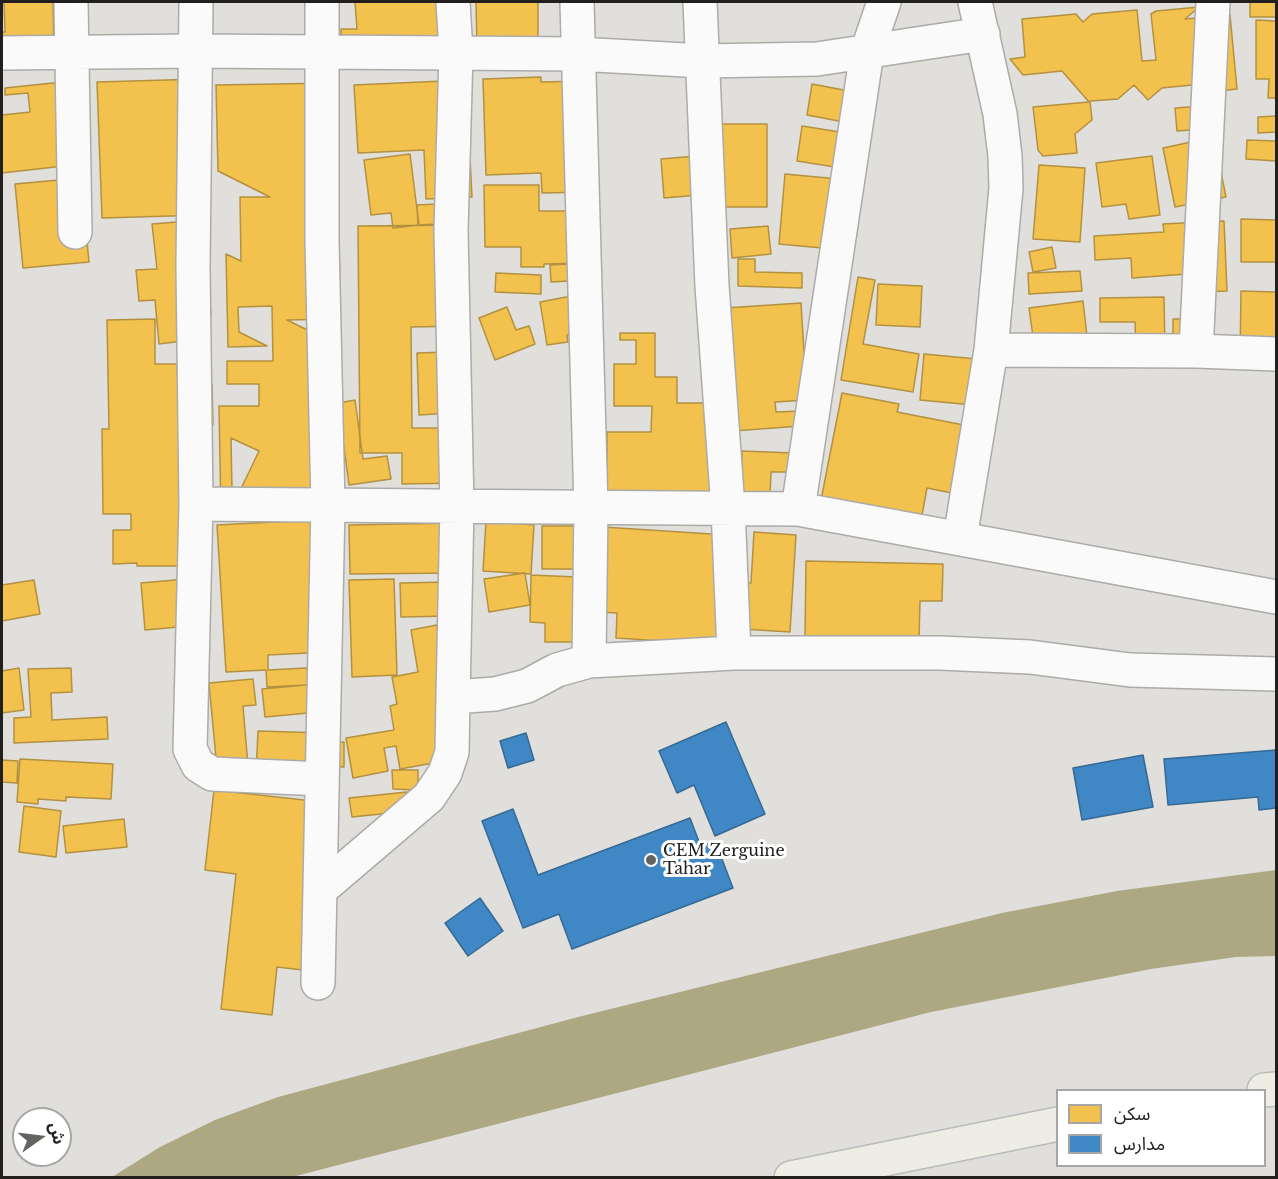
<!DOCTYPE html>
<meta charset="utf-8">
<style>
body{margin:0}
#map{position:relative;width:1278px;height:1179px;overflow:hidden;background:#e0dfdb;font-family:"Libre Baskerville","Noto Sans Arabic",serif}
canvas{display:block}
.frame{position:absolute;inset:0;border:3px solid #21201e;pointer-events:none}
.legend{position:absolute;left:1056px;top:1089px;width:210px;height:78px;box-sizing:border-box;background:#fff;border:2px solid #a6a6a5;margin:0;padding:8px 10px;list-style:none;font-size:18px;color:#21201e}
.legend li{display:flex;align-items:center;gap:12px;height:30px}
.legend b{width:30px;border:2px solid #a6a6a5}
.north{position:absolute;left:12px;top:1107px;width:60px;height:60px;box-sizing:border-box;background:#fff;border:2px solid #a6a6a5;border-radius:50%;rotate:76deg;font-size:16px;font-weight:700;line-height:24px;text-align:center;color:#21201e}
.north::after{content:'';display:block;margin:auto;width:21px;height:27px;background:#646360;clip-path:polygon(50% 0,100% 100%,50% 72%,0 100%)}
</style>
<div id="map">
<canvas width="1278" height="1179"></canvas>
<div class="frame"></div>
<ul class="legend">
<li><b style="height:16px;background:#f2c14e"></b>سكن</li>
<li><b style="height:16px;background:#3f88c5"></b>مدارس</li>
</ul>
<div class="north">ش</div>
</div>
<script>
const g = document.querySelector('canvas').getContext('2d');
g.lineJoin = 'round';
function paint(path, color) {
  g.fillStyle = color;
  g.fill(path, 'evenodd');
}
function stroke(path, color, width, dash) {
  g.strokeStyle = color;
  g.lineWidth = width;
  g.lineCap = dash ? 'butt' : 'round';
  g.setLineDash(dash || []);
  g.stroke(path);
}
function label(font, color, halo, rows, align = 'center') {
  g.font = font + ' "Libre Baskerville",serif';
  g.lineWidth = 6;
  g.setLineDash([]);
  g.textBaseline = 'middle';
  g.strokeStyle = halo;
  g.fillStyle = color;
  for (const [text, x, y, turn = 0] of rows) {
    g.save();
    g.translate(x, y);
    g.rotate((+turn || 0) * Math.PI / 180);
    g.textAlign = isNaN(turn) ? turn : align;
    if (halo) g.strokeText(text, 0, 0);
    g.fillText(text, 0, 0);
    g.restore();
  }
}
paint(new Path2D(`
 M1276 870V956L1236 957 1151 969 931 1012 292 1177H112L160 1147 215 1120 278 1097 582 1016 1002 913 1117 891Z`), '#ada881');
const homes = new Path2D(`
 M4 2H53L54 55 2 56V32H5Z
 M355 2H461L464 53 342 59 341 29H357Z
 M476 2H538V45L477 46Z
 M1250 2H1276V17H1250Z
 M1199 7 1185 19 1230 15 1237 89 1209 92 1202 84 1162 88 1148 100 1134 85 1118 99 1090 101 1092 120 1075 134 1077 153 1043 156 1038 150 1033 107 1089 102 1062 71 1023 75 1010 59 1025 57 1022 19 1076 14 1083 22 1092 14 1137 10 1142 61 1156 60 1151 14 1156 11Z
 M1256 20 1276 21V98H1268L1269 79H1256Z
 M541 77V82L584 81 588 192 542 193 541 173 486 175 483 79Z
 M201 79 206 215 102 218 97 82Z
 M466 80 472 197 426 199 424 150 358 153 354 85Z
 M72 81 82 164 2 173V115L30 112 28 93 5 95V88Z
 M335 83 340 289 338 319 287 320 330 341 333 491 239 493 259 451 231 438 232 490 221 514 219 406H259V384H227V361H273L272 306 238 307 239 332 267 346 228 347 226 254 241 261 240 197H270L218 171 216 85Z
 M812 84 849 91 844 122 807 115Z
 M1216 105 1218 128 1177 131 1175 108Z
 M1276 116V132L1258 133V117Z
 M718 124H767V207H721Z
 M802 126 840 132 835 167 797 161Z
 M1214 137 1226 197 1175 207 1163 148Z
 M1247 140 1276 141V161L1246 159Z
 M410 154 419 225 393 228 391 213 371 215 364 160Z
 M696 156 699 195 664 198 661 159Z
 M1152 156 1160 215 1129 219 1126 204 1102 207 1096 163Z
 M1039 165 1085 168 1080 242 1033 239Z
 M785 174 839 179 833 249 779 244Z
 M81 178 89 262 23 268 15 184Z
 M484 185H539V211H586V263L544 264V267H521V247H485Z
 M457 203 459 223 418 225 417 205Z
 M1241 219 1276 220V262H1241Z
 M202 220 211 314 181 317 183 341 159 344 155 300 139 301 136 270 157 269 152 224Z
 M1224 221 1227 291 1202 292 1201 273 1132 278 1131 258 1095 260 1094 236 1164 232 1163 224Z
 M462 225 463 326 411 327 412 428H459V483L402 484V453H360L358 226Z
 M768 226 771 254 732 258 730 229Z
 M1052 247 1056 268 1033 272 1029 252Z
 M738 259H755V272L802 273V288L738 286Z
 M568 264 569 281 551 282 550 265Z
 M1080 271 1082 291 1029 294 1028 273Z
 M496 273 541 275V294L495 292Z
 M858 277 875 280 863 344 919 354 913 392 841 380Z
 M878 284 922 286 920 327 876 325Z
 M1241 291 1276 292V360L1240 359Z
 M593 292 599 329 567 335 568 342 547 345 540 302Z
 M1164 297 1165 349H1136L1135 322H1100V298Z
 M1083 301 1088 345 1035 351 1029 308Z
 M801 303 807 400 775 402 776 412 799 411 801 426 733 431 725 308Z
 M507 307 516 330 529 326 535 344 495 360 479 318Z
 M155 319V364H177L178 384H212L213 425H200L202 566H137V563L113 564V530H131V514H103L102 429H109L107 320Z
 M1173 319H1201V336H1173Z
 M620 333H655V377H677V403H708L721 493 607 492V432H651L652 406H614V364H636V340H620Z
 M449 352 452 413 419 415 417 353Z
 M924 354 977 359 973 405 920 400Z
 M842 393 899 404 897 412 969 426 952 493 927 488 920 526 821 500Z
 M355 400 363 459 387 456 391 479 349 485 338 403Z
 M742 451 794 453 793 472H771L770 497 741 496Z
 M332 519 329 652 268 655V670L325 667 326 684 267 687 266 670 226 672 217 525Z
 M486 521 534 525 531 574 483 571Z
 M454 523 455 573 350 574 349 525Z
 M542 526H577V569H542Z
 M603 527 742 536 739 582 751 583 754 532 796 535 790 632 742 629 741 646 616 638 617 613 598 612Z
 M806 561 943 564 942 601H920L919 640 805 637Z
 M525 573 530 605 489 612 484 579Z
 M531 575 577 577 575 642H545V623L530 622Z
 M197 578 201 625 145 630 141 583Z
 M394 579 397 675 352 677 349 580Z
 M34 580 40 614 2 621V585Z
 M449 582 450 616 401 617 400 583Z
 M437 625 461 758 400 769 396 746 384 748 388 771 353 778 346 738 394 730 390 706 397 704 392 677 418 672 411 630Z
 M19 668 24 710 2 713V671Z
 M71 668 72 692 51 693 52 720 107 717 108 739 14 743V718L31 717 28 669Z
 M253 679 256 705 243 706 248 766 217 769 209 683Z
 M316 684 319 712 265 717 262 689Z
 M258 731 325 733V742H344V767L325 766 256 773Z
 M20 759 113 764 111 799 66 797V801L38 799V804L17 802Z
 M2 760 18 761 17 783 2 782Z
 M392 770H418V790L393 789Z
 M214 790 322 802 311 971 277 967 272 1015 221 1009 236 874 205 870Z
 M407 792 409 811 352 817 349 798Z
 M24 806 61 811 56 857 19 852Z
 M124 819 127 847 66 853 63 826Z`);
paint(homes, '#f2c14e');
stroke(homes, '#b39140', 1.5);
const schools = new Path2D(`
 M726 722 765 814 715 836 694 785 677 793 659 751Z
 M526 733 534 760 508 768 500 741Z
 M1276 750V808L1259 810 1258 797 1168 805 1164 759Z
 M1143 755 1153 807 1082 820 1073 768Z
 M513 809 538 875 690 818 701 847 715 841 733 888 572 949 559 914 523 928 482 821Z
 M480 898 503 931 468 956 445 923Z`);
paint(schools, '#3f88c5');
stroke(schools, '#366993', 1.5);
const minor = new Path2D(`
 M71 2 75 232
 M196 2 193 266 196 504 190 749 198 765 212 774 322 779
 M577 2 591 507 589 661
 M700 2 712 286 728 508 734 653
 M2 53 196 51 578 54 703 61 817 59 983 34
 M991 350 1196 351 1276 354
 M1196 351 1213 2
 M196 504 798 509 1276 597
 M798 509 867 52 884 2
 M960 538 991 350 1006 188 1005 156 1000 114 975 2
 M453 697 457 506 451 231 456 53 453 2
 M320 890 429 797 445 773 452 752 453 697 495 694 527 686 557 670 589 661 734 653H940L1030 657 1130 670 1276 674
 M318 983 328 505 322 241V2`);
const major = new Path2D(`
 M1264 1090 1276 1089
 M791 1178 1058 1124`);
stroke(minor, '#acaba8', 36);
stroke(major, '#bbbbb9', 36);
stroke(minor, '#fafafa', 33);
stroke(major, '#edece5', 33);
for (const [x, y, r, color] of [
 [651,860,6,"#646360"]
]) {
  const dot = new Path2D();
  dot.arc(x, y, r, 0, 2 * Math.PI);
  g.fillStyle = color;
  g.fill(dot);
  stroke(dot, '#fff', 2);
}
label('16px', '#21201e', '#fff', [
 ["CEM Zerguine",663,851],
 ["Tahar",663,869]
], 'left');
</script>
